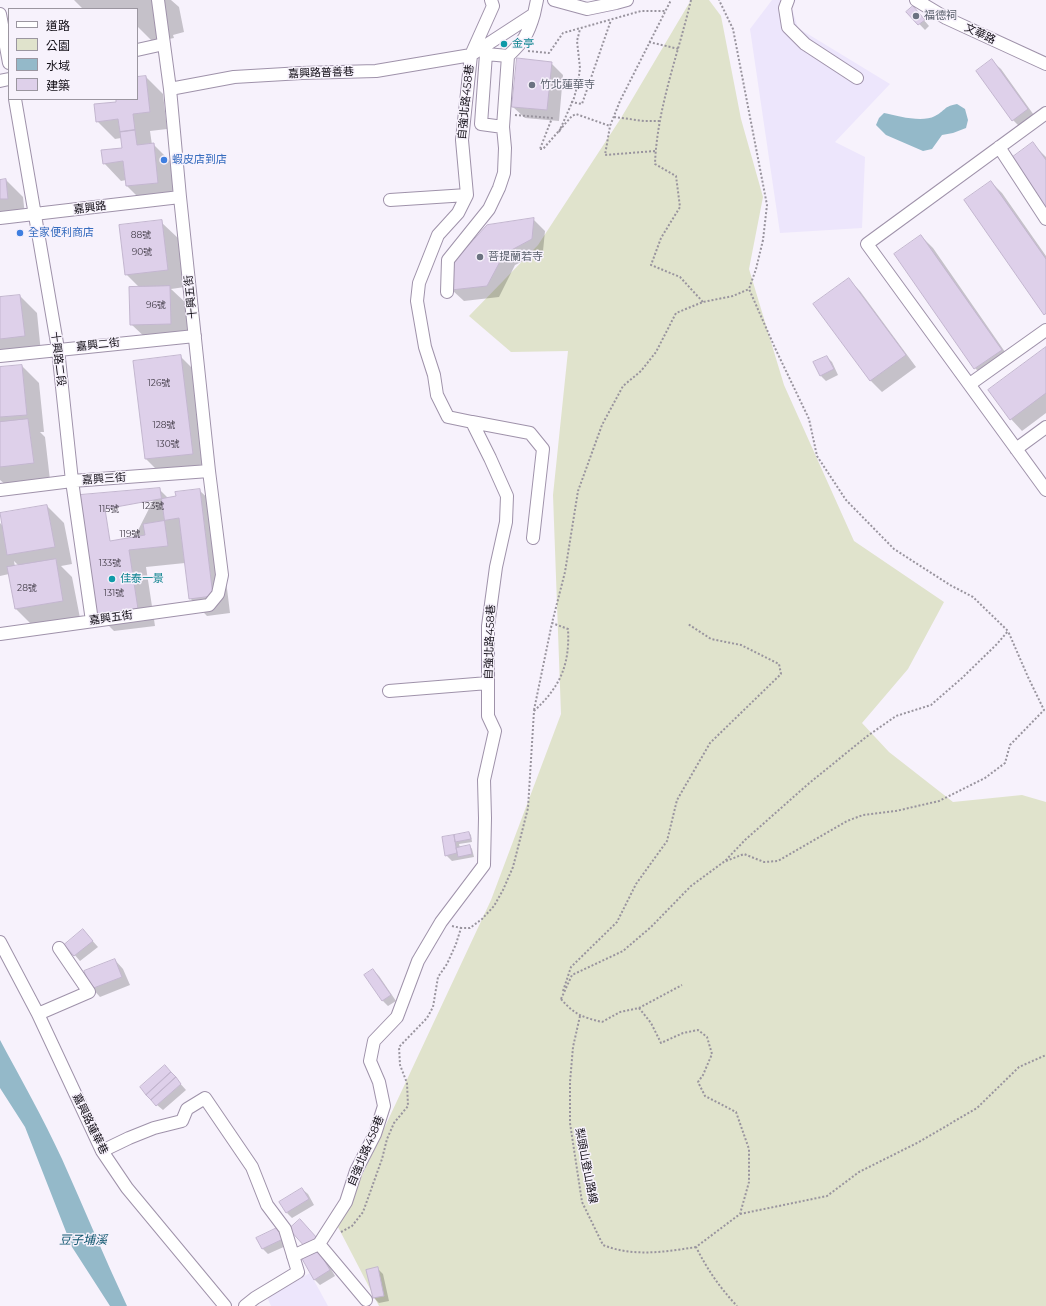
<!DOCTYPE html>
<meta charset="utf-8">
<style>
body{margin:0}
#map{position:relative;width:1046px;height:1306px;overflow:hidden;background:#f7f2fc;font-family:Montserrat,"Noto Sans TC",sans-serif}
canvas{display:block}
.legend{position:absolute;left:8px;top:8px;width:130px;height:92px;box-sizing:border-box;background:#f7f2fc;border:1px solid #9b96a0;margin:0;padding:5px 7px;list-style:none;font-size:12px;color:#110d15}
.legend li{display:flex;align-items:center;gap:8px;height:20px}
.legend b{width:20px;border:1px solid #9b96a0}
</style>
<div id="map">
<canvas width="1046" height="1306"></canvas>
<ul class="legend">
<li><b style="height:5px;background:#fff"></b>道路</li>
<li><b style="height:11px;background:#e0e3cc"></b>公園</li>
<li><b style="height:11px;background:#94b9c9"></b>水域</li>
<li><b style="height:11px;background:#ded0ea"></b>建築</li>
</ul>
</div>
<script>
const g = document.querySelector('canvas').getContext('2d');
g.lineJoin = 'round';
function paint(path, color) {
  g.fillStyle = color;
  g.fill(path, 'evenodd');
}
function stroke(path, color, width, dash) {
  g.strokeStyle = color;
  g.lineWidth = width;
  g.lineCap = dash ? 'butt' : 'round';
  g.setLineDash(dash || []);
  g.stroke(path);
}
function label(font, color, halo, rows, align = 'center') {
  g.font = font + ' Montserrat,"Noto Sans TC",sans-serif';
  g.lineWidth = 3;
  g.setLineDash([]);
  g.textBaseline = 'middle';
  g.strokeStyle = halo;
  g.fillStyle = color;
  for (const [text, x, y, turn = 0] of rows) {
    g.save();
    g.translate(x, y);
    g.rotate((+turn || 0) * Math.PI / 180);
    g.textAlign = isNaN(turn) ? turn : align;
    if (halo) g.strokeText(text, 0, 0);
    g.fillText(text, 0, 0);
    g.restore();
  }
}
paint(new Path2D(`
 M772 0H796L791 6 798 28 890 84 835 142 865 157 862 228 780 233 750 29Z
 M310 1273 328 1306H271L267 1297Z`), '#ede6fc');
paint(new Path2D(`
 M691 0H709L721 16 741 119 763 197 749 269 784 385 854 541 944 602 908 669 862 723 889 752 953 802 1022 795 1046 802V1306H379L338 1227 491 900 561 714 553 495 568 351 511 352 469 316 538 245 621 118Z`), '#e0e3cc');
paint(new Path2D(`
 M957 104 965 109 968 120 966 128 953 133 942 135 932 149 923 151 886 135 876 125 879 118 884 113C898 116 922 123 935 116 945 111 944 106 957 104Z
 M0 1040C21 1079 43 1118 62 1159 84 1208 104 1257 127 1306H110L72 1247 25 1127 0 1088Z`), '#94b9c9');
paint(new Path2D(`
 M74 0H171L179 7 184 32 173 35 174 38 153 42 137 26V9H83Z
 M908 12 918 13 929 26 925 30Z
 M504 43 508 47V48L502 45Z
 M992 61 1001 69 1036 118 1022 129 1013 120Z
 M551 63 563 75 559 121 525 118 513 107Z
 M146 77 163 94 167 129 150 131 152 145 153 144 171 162 175 200 144 203 127 186 126 180 121 181 104 163 123 149 121 138 115 139 97 121 117 103V99H137V78Z
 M1033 144 1046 157V208Z
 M6 180 23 197 25 216 0 217V181Z
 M991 182 1002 193 1046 256V315L965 200Z
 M533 219 545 231 543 251 515 265 499 297 464 301 452 290Z
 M161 222 179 239 185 287 171 289 187 304 188 341H149L131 324 140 288 126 274Z
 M921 236 933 248 1012 362 987 380 975 368 895 254Z
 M848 279 860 291 916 367 882 392 871 381 814 304Z
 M20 296 37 313 41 353 0 358V298Z
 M1046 349V413L1022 431 1011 419Z
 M180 356 198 374 210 471 163 476 146 459 134 362Z
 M827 357 832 362 838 375 826 381 821 376Z
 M22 366 39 383 44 432H40L45 437 50 480 6 485 0 480V368Z
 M159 489 169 499 199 490 217 507 230 613 207 616 190 598 185 563 146 567 155 626 114 631 96 613Z
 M47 506 64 523 72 564 61 566 72 577 80 618 33 626 16 609 9 574 0 576V523L2 525ZM14 561 19 566 15 567Z
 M469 833 471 835 472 842 459 844 460 848 470 846 472 849 474 857 452 861 446 855 443 838Z
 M83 930 98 947 80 961 66 945Z
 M115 960 123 969 130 985 100 997 92 988Z
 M373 970 379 976 396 1001 388 1006 383 1001 365 975Z
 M170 1072 186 1090 163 1110 157 1105Z
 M302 1189 308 1194 314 1205 292 1218 287 1213Z
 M277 1229 283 1234 288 1245 268 1254 262 1248Z
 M323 1255 335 1276 320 1285 314 1279Z
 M377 1268 383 1274 389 1301 379 1303 374 1298Z`), '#0003');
const building = new Path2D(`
 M913 6 925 20 918 25 906 12Z
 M517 58 552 62 547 110 512 107Z
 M992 59 1028 109 1012 121 976 71Z
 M146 76 150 112 133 114 135 130 120 132 118 119 96 122 94 104 116 102V99H137V77Z
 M135 130 137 145 154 143 158 183 126 186 123 161 103 164 101 150 122 148 120 132Z
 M1033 142 1046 160V209L1010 159Z
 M6 179 8 199H0V180Z
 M991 181 1046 259V313L1044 315 964 200Z
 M534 218 532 239 504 254 487 286 451 290 454 260 464 250 487 225Z
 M162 220 168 270 125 275 119 225Z
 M921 235 1002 350 974 369 894 254Z
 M849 278 906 355 870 381 813 304Z
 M170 286 171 324 130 325 129 287Z
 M20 295 25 336 0 339V297Z
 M1046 347V393L1010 420 988 390Z
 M181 355 193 454 145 459 133 361Z
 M827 356 834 369 820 376 813 362Z
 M22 365 27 415 0 417V367Z
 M28 419 34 463 0 467V422Z
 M160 488 168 546 129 550 138 609 95 614 80 495Z
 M200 489 213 596 189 599 179 518 143 524 145 535 110 541 105 509 176 496 175 492Z
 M47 505 55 547 7 555 0 513Z
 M56 559 63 601 15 609 7 567Z
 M469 832 471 839 455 842 454 835Z
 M454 835 457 853 445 856 442 837Z
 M470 845 472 854 458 857 456 848Z
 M83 929 93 941 74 956 64 945Z
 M115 959 122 977 91 989 84 971Z
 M373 969 391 995 382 1001 364 975Z
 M165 1065 171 1072 146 1095 140 1087Z
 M171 1072 176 1077 151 1100 146 1095Z
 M176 1077 181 1084 156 1106 151 1100Z
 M302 1188 309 1199 286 1213 279 1202Z
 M300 1219 317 1238 306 1248 289 1229Z
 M277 1228 283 1239 262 1249 256 1238Z
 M317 1248 330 1270 314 1280 301 1257Z
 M378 1267 384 1296 373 1298 366 1270Z`);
paint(building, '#ded0ea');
stroke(building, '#c3b6cf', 1);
const minor = new Path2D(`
 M554 0 587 9 616 3 627 0
 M788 0 785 8 788 27 805 44 857 78
 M916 0 946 18 1046 64
 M0 14 9 63
 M137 50 164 44
 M0 81 9 79
 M170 89 234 77 302 73 376 71 471 55 534 14 537 0
 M15 99 58 349 72 481 92 621
 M1046 113 867 244 1046 490
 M503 127 481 124 486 54 508 56
 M999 147 1046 219
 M390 200 467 195
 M0 218 180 197
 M447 292 448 260 489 209 499 188 504 173 505 148 503 127 508 56C523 42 528 35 534 14
 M0 356 195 336
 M970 384 1046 330
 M472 422 530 433 543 449 533 538
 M1016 449 1046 427
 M0 490 72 481 209 471
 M0 634 209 605 218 594 222 575 209 471 180 197 170 89 158 0
 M389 691 488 683
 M0 942 38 1014 102 1151 127 1188 225 1306
 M38 1014 89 992 59 948
 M102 1151 129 1138 154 1128 182 1121 187 1109 205 1098 252 1167 267 1205 285 1229 298 1272 255 1298 245 1306
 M319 1244 366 1300
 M293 1256 319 1244 346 1202 356 1171 375 1134 384 1106 379 1082 370 1061 374 1041 397 1017 418 961 441 922 484 865 485 818 484 780 495 731 488 716V626L496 567 506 522 507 496 490 458 472 422 448 417 437 395 434 375 425 347 417 301 419 283 438 235 458 213 467 195 462 140 471 55 493 6 491 0`);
stroke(minor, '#9f92aa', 14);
stroke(new Path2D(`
 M691 0C678 55 657 108 655 164L676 176 680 207 661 238 651 265 680 277 703 302
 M649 42 679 49
 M528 51 549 53 563 33 641 11H665
 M571 102 582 104 611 20
 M515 115 552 118 540 149
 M614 117 644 121H660
 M559 132 574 98 578 83 580 68 577 41 580 29
 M540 149H543L572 116 576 114 610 126
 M655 151 605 155 610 126 620 101 671 0
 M534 710 552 623
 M726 861 744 854 764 862 778 861 847 821 863 815 896 811 939 801 985 778 1005 763 1010 745 1044 710 1028 677 1008 631
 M452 926 461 928
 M563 991 571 967 617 922 636 884 667 841 677 800 710 743 781 674 779 664 741 645 711 639 688 624
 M561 999 572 975 623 951 651 927 691 886 725 861 745 840 807 785 866 737 896 716 931 705 962 678 997 644 1008 631 973 597 950 585 894 549 846 500 817 456 809 419 775 348 749 289 756 269 763 240 767 205 733 29 719 0
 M561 999C575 1015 582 1017 602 1022L620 1012 639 1008 682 985
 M639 1008 651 1023 661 1043 683 1033 698 1030 707 1037 712 1054 703 1075 698 1082 705 1096 736 1112 749 1149V1182L740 1214 696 1247C707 1269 720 1288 737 1306
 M580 1016 573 1047 570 1082V1123L582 1202 603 1245C632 1257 665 1252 696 1247
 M740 1214 827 1196 859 1172 919 1142 977 1108 1019 1067 1046 1055
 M341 1232 352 1226 363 1212 382 1159 387 1139 394 1123 408 1106 407 1083 400 1065 399 1047 427 1018 433 1007 438 977 447 964 456 944 461 928H470L482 919 494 906 503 890 513 867 528 808 534 711C560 687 570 665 568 629L552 623 565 572 578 491 602 425 623 386 641 371 656 352 676 313 703 302 733 296 749 289`), '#99949e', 2, [2, 2]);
stroke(minor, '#fff', 12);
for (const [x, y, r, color] of [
 [916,16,4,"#6b7280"],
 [504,44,4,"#0f9aa8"],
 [532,85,4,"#6b7280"],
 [164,160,4,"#3f7fe0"],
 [20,233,4,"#3f7fe0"],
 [480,257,4,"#6b7280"],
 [112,579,4,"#0f9aa8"]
]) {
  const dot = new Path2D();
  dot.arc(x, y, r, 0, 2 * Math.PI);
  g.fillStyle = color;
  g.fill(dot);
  stroke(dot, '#f7f2fc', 1.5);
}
label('9px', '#443e4a', null, [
 ["88號",141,235],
 ["90號",142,252],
 ["96號",156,305],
 ["126號",159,383],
 ["128號",164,425],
 ["130號",168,444],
 ["123號",153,506],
 ["115號",109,509],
 ["119號",130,534],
 ["133號",110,563],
 ["28號",27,588],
 ["131號",114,593]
]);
label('11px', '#5b616d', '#f7f2fc', [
 ["福德祠",924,16],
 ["竹北蓮華寺",540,85],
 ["菩提蘭若寺",488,257]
], 'left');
label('11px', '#110d15', '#f7f2fc', [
 ["文華路",980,34,25],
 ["嘉興路普善巷",321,73,-2],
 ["自強北路458巷",466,102,-84],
 ["嘉興路",90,208,-7],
 ["十興五街",191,297,-96],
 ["嘉興二街",98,345,-6],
 ["十興路二段",58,359,83],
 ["嘉興三街",104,479,-4],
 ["嘉興五街",111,618,-8],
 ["自強北路458巷",490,642,-88],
 ["嘉興路蓮華巷",90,1124,64],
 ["自強北路458巷",366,1151,-67],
 ["梨頭山登山路線",586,1166,79]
]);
label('11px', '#0d838f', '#f7f2fc', [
 ["金亭",512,44],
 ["佳泰一景",120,579]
], 'left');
label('11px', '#366cbe', '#f7f2fc', [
 ["蝦皮店到店",172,160],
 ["全家便利商店",28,233]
], 'left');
label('italic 12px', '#10566f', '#f7f2fc', [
 ["豆子埔溪",83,1240]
]);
</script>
